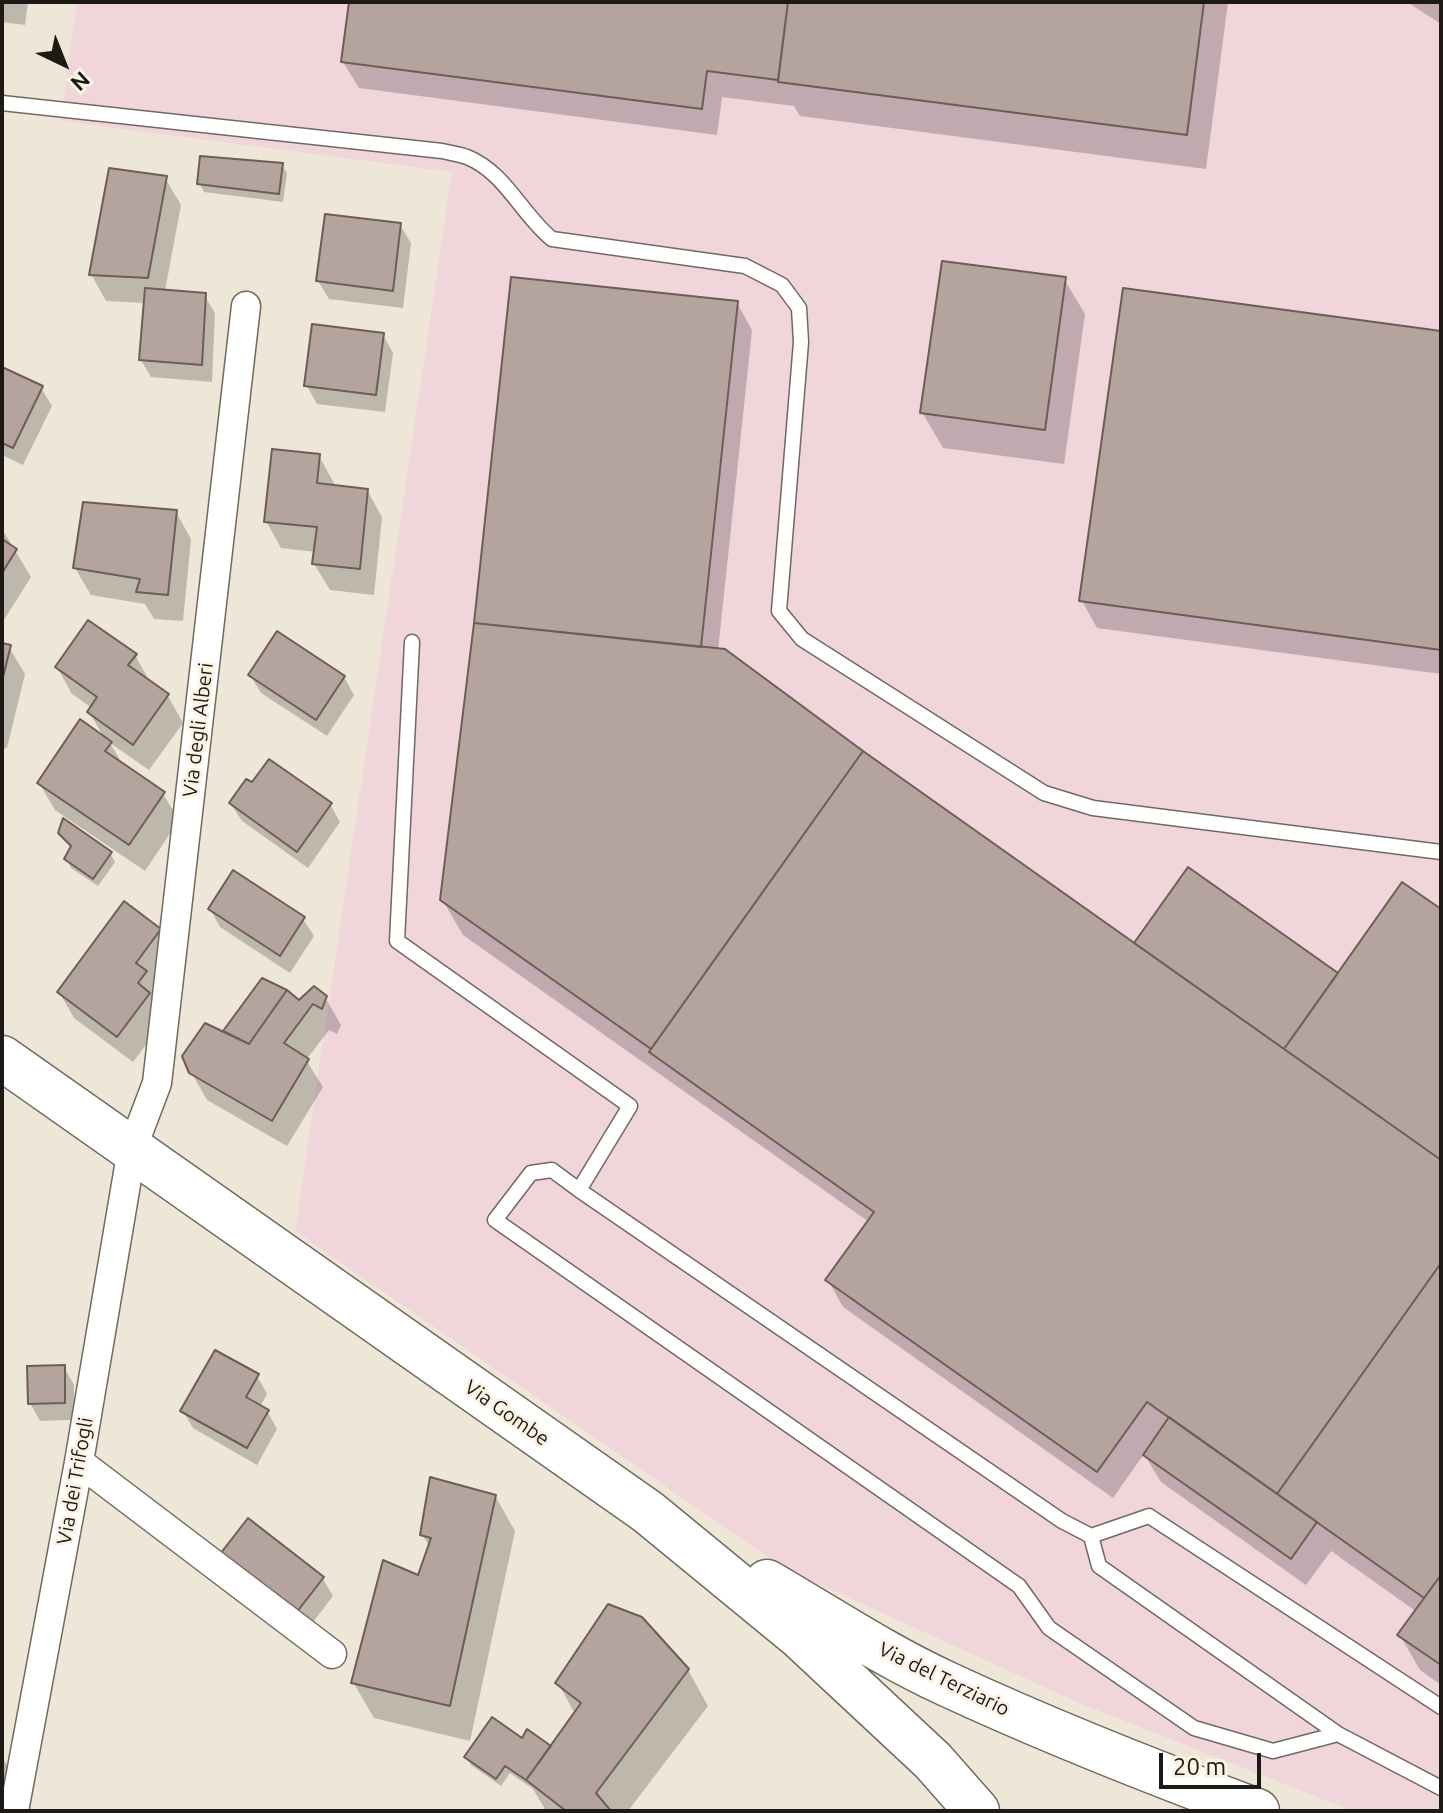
<!DOCTYPE html>
<style>
body{margin:0}
#map{position:relative;width:1443px;height:1813px;overflow:hidden;background:#eee6d7;font-family:Ubuntu,sans-serif}
canvas{display:block}
.frame{position:absolute;inset:0;border:4px solid #1d1a15;pointer-events:none}
.north{position:absolute;left:24px;top:24px;width:80px;height:80px;-webkit-text-stroke:6px #fcf3e4;paint-order:stroke;rotate:137deg;font-size:22px;font-weight:700;line-height:32px;text-align:center;color:#1d1a15}
.north::after{content:'';display:block;margin:auto;width:28px;height:36px;background:#1d1a15;clip-path:polygon(50% 0,100% 100%,50% 72%,0 100%)}
.scale{position:absolute;left:1159px;top:1753px;width:102px;height:36px;box-sizing:border-box;border:4px solid #1d1a15;border-top:0;padding-left:10px;font-size:24px;line-height:28px;white-space:nowrap;color:#1d1a15;-webkit-text-stroke:6px #fcf3e4;paint-order:stroke}
</style>
<div id="map">
<canvas width="1443" height="1813"></canvas>
<div class="frame"></div>
<div class="north">N</div>
<div class="scale">20 m</div>
</div>
<script>
const g = document.querySelector('canvas').getContext('2d');
g.lineJoin = 'round';
function paint(path, color) {
  g.fillStyle = color;
  g.fill(path, 'evenodd');
}
function stroke(path, color, width, dash) {
  g.strokeStyle = color;
  g.lineWidth = width;
  g.lineCap = dash ? 'butt' : 'round';
  g.setLineDash(dash || []);
  g.stroke(path);
}
function label(font, color, halo, rows, align = 'center') {
  g.font = font + ' Ubuntu,sans-serif';
  g.lineWidth = 6;
  g.setLineDash([]);
  g.textBaseline = 'middle';
  g.strokeStyle = halo;
  g.fillStyle = color;
  for (const [text, x, y, turn = 0] of rows) {
    g.save();
    g.translate(x, y);
    g.rotate((+turn || 0) * Math.PI / 180);
    g.textAlign = isNaN(turn) ? turn : align;
    if (halo) g.strokeText(text, 0, 0);
    g.fillText(text, 0, 0);
    g.restore();
  }
}
paint(new Path2D(`
 M77 2H1441V1811H1353L1079 1703 784 1568 295 1231 452 172 61 121Z`), '#f0d5db');
paint(new Path2D(`
 M2 2H28L25 25 2 22Z
 M351 2H1228L1206 169 800 116 794 106 722 97 717 135 359 88 343 62Z
 M1407 2H1441V24Z
 M282 165 287 173 283 202 204 192 199 183Z
 M165 178 181 205 165 291 204 295 215 313 212 382 151 377 141 360 145 303 106 301 91 274Z
 M400 225 411 243 403 308 329 299 318 281Z
 M1064 279 1085 314 1064 464 943 448 922 412Z
 M737 303 752 330 718 651 1134 945 1339 976 1441 912V1685L1420 1670 1400 1635 1417 1612 1331 1551 1306 1585 1161 1482 1144 1454 1113 1498 843 1307 828 1280 869 1222 463 935 442 899Z
 M1441 333V674L1097 628 1082 601Z
 M383 335 393 353 385 412 317 404 307 386Z
 M2 369 41 388 52 406 23 465 2 455Z
 M319 456 334 483V487L367 490 382 517 374 595 330 590 314 564 316 552 281 548 266 521Z
 M176 512 191 539 183 621 154 619 145 604 91 595 75 568Z
 M2 529 31 577 2 623Z
 M2 645 9 647 25 674 7 748 2 749Z
 M135 655 150 682 168 696 183 723 149 770 110 743 124 767 163 794 179 820 145 871 55 810 39 783 105 739 89 712 92 708 72 694 57 667Z
 M250 675 344 677 354 695 327 736 261 693Z
 M231 804H330L340 822 308 868 242 821Z
 M60 833 110 853 115 862 98 886 71 868 67 859 72 848Z
 M210 909 303 919 314 936 290 973 220 927Z
 M160 930 175 957 153 986 161 999 164 1021 133 1062 74 1018 59 992Z
 M325 997 341 1025 337 1034 329 1030 306 1060 323 1087 287 1146 207 1100 191 1072 227 1036 225 1032 300 1003Z
 M64 1367 74 1385V1420L40 1421 30 1403Z
 M257 1376 267 1394 260 1407 267 1411 277 1429 257 1465 193 1428 183 1411Z
 M495 1496 515 1531 470 1741 374 1718 353 1682 420 1578 430 1547 422 1535Z
 M248 1521 323 1579 333 1596 304 1634Z
 M688 1670 708 1706 628 1811H546L533 1789 510 1773 501 1786 471 1765 466 1757 522 1741 551 1749 575 1714 558 1683Z
 M2 1758 8 1766 2 1800Z`), '#0003');
const building = new Path2D(`
 M349 2H788L778 80 707 71 702 109 341 62Z
 M788 2H1204L1187 135 778 82Z
 M200 156 283 163 279 194 197 184Z
 M109 168 167 176 148 278 89 275Z
 M325 214 401 223 393 291 316 281Z
 M942 261 1066 277 1045 430 920 413Z
 M511 277 738 301 701 647 474 623Z
 M145 288 206 293 202 365 139 360Z
 M1123 288 1441 331V650L1079 601Z
 M312 324 384 333 376 395 304 386Z
 M2 367 43 386 13 448 2 443Z
 M272 449 320 454 317 483 368 489 360 569 312 564 317 527 264 522Z
 M83 502 177 510 168 595 136 592 140 579 73 568Z
 M2 539 17 549 2 573Z
 M88 620 137 654 128 665 169 694 133 745 87 712 97 697 55 667Z
 M474 623 725 649 863 751 651 1049 440 900Z
 M277 631 345 676 316 720 248 675Z
 M2 643 11 645 2 681Z
 M80 719 112 742 105 751 165 792 129 845 37 783Z
 M863 751 1441 1160V1263L1277 1494 1147 1402 1097 1472 825 1280 874 1212 649 1052Z
 M269 759 332 803 297 852 229 803 246 779 252 782Z
 M63 818 112 852 93 879 64 859 71 846 58 833Z
 M1188 867 1338 973 1284 1049 1134 943Z
 M233 870 305 917 280 956 208 909Z
 M1402 882 1441 909V1160L1284 1049Z
 M124 901 161 929 136 963 147 971 138 983 150 993 117 1037 57 992Z
 M262 978 287 990 249 1044 223 1031Z
 M314 986 327 996 322 1009 313 1004 284 1043 309 1059 272 1121 189 1073 182 1056 205 1023 249 1044 287 990 299 1000Z
 M1441 1263V1575L1424 1598 1277 1494Z
 M215 1350 259 1374 246 1397 269 1410 247 1448 180 1411Z
 M65 1365V1403L28 1404 27 1366Z
 M1169 1417 1317 1522 1291 1559 1143 1455Z
 M430 1477 496 1495 450 1706 351 1683 383 1560 418 1575 431 1538 420 1535Z
 M248 1518 324 1577 293 1617 217 1558Z
 M1441 1575V1665L1397 1635Z
 M608 1604 642 1617 689 1669 596 1793 611 1811H566L526 1780 581 1703 555 1683Z
 M492 1717 522 1738 527 1729 551 1746 526 1780 505 1766 496 1779 464 1757Z`);
paint(building, '#b5a49e');
stroke(building, '#6c5d57', 2);
const lane = new Path2D(`
 M2 103 442 151C450 153 459 154 467 157 505 172 522 215 552 239L745 266 782 285 799 308 801 342 779 611 802 639 1044 793 1093 808 1441 852
 M412 642 397 941 630 1106 579 1190 1062 1521 1091 1536 1149 1516 1441 1707
 M579 1190 552 1170 531 1173 495 1220 1019 1586 1049 1628 1194 1728 1273 1751 1338 1734
 M1091 1536 1099 1566 1338 1734 1441 1788`);
const street = new Path2D(`
 M79 1462 332 1654
 M14 1811 79 1462 132 1149 157 1083 246 306`);
const primary = new Path2D(`
 M2 1058 648 1512 799 1636 933 1761 977 1811
 M767 1582C827 1617 884 1655 947 1684 1048 1731 1152 1772 1257 1811`);
stroke(lane, '#716a5d', 17);
stroke(street, '#716a5d', 31);
stroke(primary, '#716a5d', 47);
stroke(lane, '#fff', 14);
stroke(street, '#fff', 28);
stroke(primary, '#fff', 44);
label('20px', '#1d1a15', '#fcf3e4', [
 ["Via degli Alberi",198,730,-83],
 ["Via Gombe",507,1413,35],
 ["Via dei Trifogli",75,1481,-80],
 ["Via del Terziario",944,1679,26]
]);
</script>
